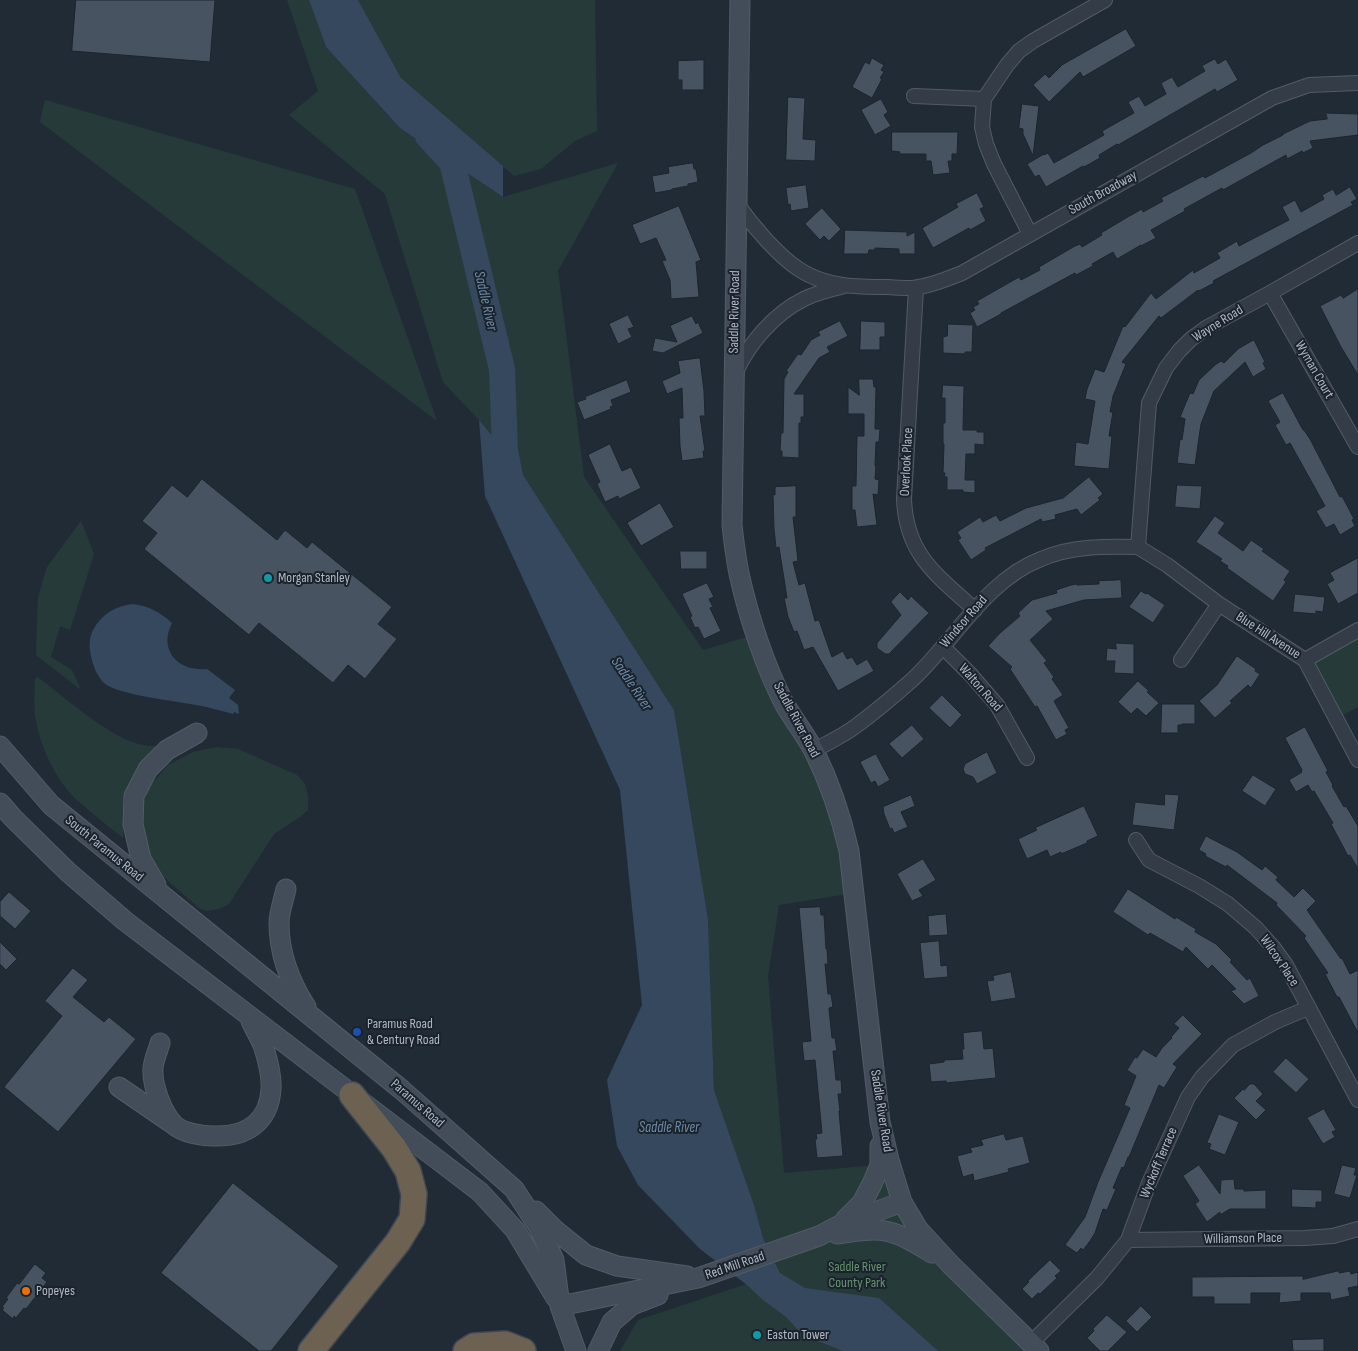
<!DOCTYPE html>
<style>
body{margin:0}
canvas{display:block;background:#212b36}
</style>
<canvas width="1358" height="1351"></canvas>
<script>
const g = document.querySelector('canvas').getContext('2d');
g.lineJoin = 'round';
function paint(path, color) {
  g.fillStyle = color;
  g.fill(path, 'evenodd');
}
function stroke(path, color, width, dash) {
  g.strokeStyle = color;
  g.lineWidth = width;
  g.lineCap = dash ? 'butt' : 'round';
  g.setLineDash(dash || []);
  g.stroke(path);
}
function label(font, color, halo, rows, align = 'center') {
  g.font = font + ' "Sofia Sans Condensed",sans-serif';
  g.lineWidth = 4;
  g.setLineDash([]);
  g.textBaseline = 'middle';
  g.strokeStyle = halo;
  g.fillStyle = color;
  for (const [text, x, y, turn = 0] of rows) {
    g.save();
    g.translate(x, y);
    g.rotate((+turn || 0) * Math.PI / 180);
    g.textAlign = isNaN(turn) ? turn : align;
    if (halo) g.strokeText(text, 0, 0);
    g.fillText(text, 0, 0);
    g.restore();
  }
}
paint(new Path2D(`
 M287 0H309L326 47 400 128 503 197 618 163 558 271 584 477 703 650 757 634 813 751 854 893 779 905 768 976 784 1173 879 1165 902 1202 950 1264 1026 1351H620L638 1320 780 1273 763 1238 754 1205 714 1090 708 919 674 710 518 467 479 420 443 382 385 194 289 115 318 91Z
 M358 0H595L597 131 575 141 541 169 514 176 401 78Z
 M45 100 355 189 437 421 40 122Z
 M81 521 94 554 70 630 60 626 51 657 72 670 81 690 36 655 38 597 47 567Z
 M1358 630V707L1335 719 1305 660Z
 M38 677C65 698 110 738 142 745 148 746 156 746 162 746L125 817 123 838C108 826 93 814 78 801 57 782 41 749 36 721 33 708 35 693 35 679Z
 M216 747 238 749 297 775 305 784 308 797V810L300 817 274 834 229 904 219 909 207 911 199 908 166 879 153 866 142 833V806L149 787 168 765 193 752Z`), '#263a3a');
paint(new Path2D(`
 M309 0H358L401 78 503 166V197L400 128 326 47Z
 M479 420 518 467 674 710 708 919 714 1090 754 1205 763 1238 780 1273 805 1288 879 1298 938 1351H843L810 1338 797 1329 786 1317 763 1300 747 1285 700 1249 638 1185 617 1146 607 1080 642 1005 620 790 485 496Z
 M133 604C149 606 160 612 172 623 158 650 178 672 207 669L235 690 229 698 238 705 239 714 234 712 233 714C221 711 209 707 196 705 176 701 118 695 104 683 97 676 93 666 91 656 89 647 89 638 93 630 102 614 115 606 133 604Z`), '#35485d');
stroke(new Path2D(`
 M428 136 452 162 502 369 505 451 512 486`), '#35485d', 26);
const building = new Path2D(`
 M76 0H215L210 62 72 51Z
 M1126 29 1136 46 1083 77 1080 72 1049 102 1033 85 1045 74 1049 78 1062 65Z
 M872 58 884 65 881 70 884 72 880 78 882 79 872 98 852 87 865 62 869 64Z
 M1215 59 1218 64 1226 59 1238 80 1217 92 1215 89 1118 145 1117 144 1099 155 1100 158 1084 167 1083 166 1046 187 1039 175 1035 177 1027 164 1044 154V155L1048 153 1054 163 1104 135 1102 131 1134 113 1128 102 1139 96 1145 106 1166 94 1161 83 1172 77 1178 87 1205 71 1202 66Z
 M704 60V90H682V80H678V61Z
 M788 97 805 98 803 139 816 140 815 161 786 160Z
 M881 99 888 112 884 115 891 126 875 135 861 110Z
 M1022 104 1039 106 1033 156 1023 134V129L1019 128Z
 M1326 113 1358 114V135L1310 141 1313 148 1303 153 1302 151 1287 159 1286 155 1223 190 1222 188 1184 209 1185 211 1151 230 1156 238 1141 246V245L1117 259 1113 252 1092 264 1093 266 1076 275 1075 273 1001 313V314L977 327 970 313 975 310 973 307 979 304 977 301 1019 277 1021 280 1040 270 1039 267 1075 246 1080 244 1082 247 1102 235 1101 233 1126 218 1142 209 1143 212 1163 201 1161 198 1203 176 1205 178 1251 153 1263 145 1283 135V134L1310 121 1327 119Z
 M892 132H958L957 154H952V161H948L950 173 933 175 931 161H926V154H899L900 152 892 151Z
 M693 163 694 169H696L698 182 688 184V186L672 189V190L655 193 652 176 669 173 668 167Z
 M806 185 809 208 791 211 790 204 788 205 786 188Z
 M1350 187 1357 199 1351 202 1353 205 1213 281 1214 283 1199 291 1198 290 1161 318 1159 316 1122 362 1126 364 1113 396 1110 412H1113L1109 436H1112L1109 469 1074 466 1076 442 1088 444 1095 401 1085 399 1087 389 1095 369 1104 372 1123 326 1125 327 1151 293 1156 299 1193 270 1194 273 1220 258 1217 253 1237 241 1239 246 1289 220 1282 207 1295 200 1301 212 1324 199 1322 195 1333 189 1336 195Z
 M977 193 984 207 980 209 986 221 970 230 969 228 933 248 922 228 958 207 956 204Z
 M679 206 701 260 696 262 699 297 671 299 670 280 662 261 666 260 656 238 640 244 632 225Z
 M822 208 841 229 829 241 824 236 820 240 805 224Z
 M845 230 907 232V236L915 232V254H899V249L875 248V250H869L868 254H844Z
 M1358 289V375L1341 347 1320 306 1341 295 1343 298Z
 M628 315 634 327 628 329 632 337 618 344 609 324Z
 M692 316 696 324 698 322 703 333 663 353 652 351 655 338 677 342 670 326Z
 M840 321 848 336 827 347 830 352 819 358 794 394H804V417H801V423H799V458L782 457V451H780L781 433H783L784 379 788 372 786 371 798 354 801 355 811 340 820 335 818 332Z
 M861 321 885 322V337H880V350H860Z
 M948 324 973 325 972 352H965V354L943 353V337L947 336Z
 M1254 340 1265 362 1263 363 1266 369 1253 377 1245 362 1214 391 1201 424 1195 465 1177 463 1180 439 1182 440 1185 419 1180 417 1190 393 1193 394 1199 380 1215 365 1221 361 1224 363 1238 349Z
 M700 358 704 391 705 416H700L705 451H703L704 458 682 461 680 446 679 418H683L682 388 667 394 662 381 680 373 678 361Z
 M859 379H873L874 387H876L875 429H880L879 442H876L875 466H876L875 479 879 480 878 495 873 494 877 525 857 527 855 510H852V486H856L857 436H864V414H848V387L859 395Z
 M627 380 631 392 611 400 613 406 610 407 611 409 584 420 577 402 586 399 585 397Z
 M943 385 964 386 963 430H977V432H984V445L975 444V454H966L965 480H975V493L963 492V490H947V477H944L945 473H943L944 444H943V423H945V398H942Z
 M1283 393 1303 430H1304L1310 439 1340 497 1342 496 1354 519 1352 520 1355 526 1340 535 1334 524 1326 528 1316 511 1325 506 1290 443 1286 445 1275 425 1280 422 1268 401Z
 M610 444 622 471 631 467 641 488 619 499 618 496 605 502 597 484 600 482 588 455Z
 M1089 477 1103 494 1098 498 1100 500 1081 515 1077 509 1055 515 1056 519 1042 522 1041 519 985 548 986 550 971 560 958 540 961 538 957 532 980 517 983 522 996 515 1000 521 1026 508 1063 498Z
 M202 479 277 540 285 530 307 548 312 542 392 607 378 624 397 639 365 679 348 665 333 683 259 623 249 635 144 549 157 533 142 521 172 485 187 497Z
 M1177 485 1202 486 1200 509 1175 507Z
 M796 486V517H793L798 561 793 562 799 585 805 583 815 621 819 620 832 657 843 651 847 659 852 657 857 665 867 659 874 671 838 691 813 647 804 650 797 631 794 632 788 617 784 598H787L779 547 776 548 774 529 773 494 775 495V487Z
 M660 503 674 527 641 546 627 523Z
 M1215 516 1225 523 1218 533 1243 551 1251 540 1264 549 1262 551 1290 571 1284 580 1286 582 1273 601 1227 568 1228 566 1220 561 1222 559 1196 542Z
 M680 551H707V569H681Z
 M1358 558V593L1338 604 1327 584 1334 580 1330 573Z
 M1121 580 1122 598 1084 600 1046 611 1053 619 1030 640 1047 661 1044 663 1054 677 1052 679 1063 695 1054 701 1069 728 1065 730 1067 734 1056 740 1037 706 1035 707 1010 669 1012 667 988 646 1000 633 1020 616 1018 613 1032 600 1057 593 1056 590 1071 585 1077 584V585L1099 584V581Z
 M707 583 714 597 709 599 713 607 710 608 721 631 704 639 698 627 695 628 690 617 692 616 682 594Z
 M1141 591 1146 594 1147 593 1165 605 1153 623 1129 607Z
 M900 592 908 600 911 596 929 613 889 654H885L877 648V643L901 615 891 602Z
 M1295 594 1325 597 1323 612 1316 611V614L1293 612Z
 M1116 643 1134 644V674L1114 673 1115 661H1106L1107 648 1116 649Z
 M1237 656 1256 669 1255 671 1260 674 1251 688 1248 685 1230 701 1232 703 1215 718 1199 701 1217 685Z
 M1138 681 1149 691 1147 692 1159 703 1146 716 1137 708 1131 714 1118 702Z
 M942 695 962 715 950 728 929 708Z
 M1162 704H1195V724H1182V725H1178V733H1161Z
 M912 725 924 739 902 758 889 744Z
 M1305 727 1328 771 1326 772 1333 785 1332 786 1344 807 1346 806 1358 826V869L1350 855 1348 856 1331 824 1333 823 1314 791 1312 792 1308 785 1296 792 1289 780 1302 772 1301 771 1302 770 1285 738Z
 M987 752 997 773 977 784 973 777 965 774 963 769 965 764Z
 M876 754 890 780 878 787 875 781 871 783 860 762Z
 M1253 775 1276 789 1265 806 1242 791Z
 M1165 794 1179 795 1174 830 1132 825 1135 802 1164 805Z
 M911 795 915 806 901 812 908 827 894 833 892 828 890 829 884 814 883 807Z
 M1084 806 1098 836 1087 841V843L1061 854V852L1050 857 1047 850 1027 859 1018 839 1037 830 1035 828Z
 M1206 836 1237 852 1262 870 1265 866 1278 877 1276 880 1294 897 1303 888 1316 901 1307 910 1341 959 1342 958 1350 974 1358 970V1033L1339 997H1337L1325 974 1328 973 1304 938 1306 936 1276 905 1277 903 1227 865 1226 867 1205 856 1206 854 1199 850Z
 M923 859 936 880 919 890 923 896 912 901 897 874Z
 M1128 889 1175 919 1176 917 1196 929 1195 932 1216 944 1232 960 1230 962 1247 980 1250 978 1259 996 1244 1004 1231 991 1236 989 1212 965 1208 969 1186 947 1183 952 1150 933 1148 935 1113 912Z
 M9 892 31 911 15 929 0 916V902Z
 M820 907 821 915H824L826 949H827L828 964H825L828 994H831L833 1007 829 1008 832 1038H835L837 1051H833L836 1080H841L842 1094H838L840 1111H839L843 1156 817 1158 815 1139H817L816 1134 822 1133 815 1060 804 1061 802 1042 811 1041 799 908Z
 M946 914 948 935 929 936 928 916Z
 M939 941 941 966 947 965 948 977 924 979 920 943Z
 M0 942 17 959 6 970 0 964Z
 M73 968 88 980 73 997 104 1022 109 1017 136 1039 58 1132 4 1087 62 1016 45 1001Z
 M1011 972 1016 998 991 1002 987 981 994 980 993 976Z
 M1183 1015 1202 1034 1173 1064 1177 1067 1164 1088 1159 1085 1129 1157H1128L1124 1168 1122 1167 1113 1188 1116 1189 1107 1210 1103 1209 1095 1233 1090 1241 1083 1250 1081 1248 1077 1253 1065 1245 1085 1217 1098 1182 1130 1108 1124 1105 1136 1076 1127 1070 1135 1057 1137 1058 1143 1049 1156 1057 1162 1048 1172 1038 1171 1037 1179 1028 1174 1024Z
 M982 1031 984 1049 993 1048 996 1078 946 1083V1081L931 1082 929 1064 944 1062V1060L963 1059 962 1049H964L963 1033Z
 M1286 1058 1309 1079 1296 1093 1273 1072Z
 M1250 1084H1254L1263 1094 1256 1101 1266 1110 1256 1120 1234 1098 1243 1089 1244 1090Z
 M1324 1109 1336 1130 1332 1132 1335 1137 1323 1144 1307 1118Z
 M1219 1114 1239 1122 1225 1155 1209 1149 1211 1144 1207 1143Z
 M1004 1134 1006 1140 1023 1136 1030 1163 1008 1169 1009 1172 974 1181 973 1174 963 1177 957 1156 972 1152 970 1148 983 1145 981 1140Z
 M1199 1165 1220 1194 1221 1180 1234 1179 1235 1189H1244V1191L1266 1190V1209H1230L1220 1215V1212L1207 1222 1195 1204 1199 1201 1183 1176Z
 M1342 1165 1356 1168 1354 1175H1357L1350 1198 1334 1194Z
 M233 1183 339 1266 271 1351H259L161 1273Z
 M1292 1189 1322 1190V1202H1316V1208L1292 1207Z
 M1050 1260 1061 1271 1055 1276 1057 1278 1040 1294 1038 1293 1032 1299 1022 1289 1029 1282 1028 1281Z
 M35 1264 46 1273 42 1278 47 1282 26 1309 24 1308 16 1318 14 1316 13 1319 2 1310 4 1308 2 1307 8 1299 6 1298 17 1283 19 1284Z
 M1339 1271V1273L1350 1271 1351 1274 1358 1272V1286L1348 1288 1350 1296 1331 1300 1330 1293H1301V1301L1279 1303 1280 1293H1251V1304H1214V1297H1192V1277L1303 1276V1279Z
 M1141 1306 1152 1317 1137 1332 1126 1321Z
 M1107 1315 1127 1332 1108 1351H1100L1087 1338 1094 1331 1093 1329Z
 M1324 1339V1351H1293L1292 1340Z`);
paint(building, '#475360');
stroke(building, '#1c242e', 1);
const street = new Path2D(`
 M914 96 984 99
 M737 204C752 225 778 256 800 270 826 287 858 287 888 287 898 288 909 289 918 287 933 285 947 279 962 273L1272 98 1309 85 1358 83
 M1030 234 994 164 986 144 982 127 984 99 1007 65 1019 51 1033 41 1105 0
 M916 288 904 499C906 555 937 575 975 610
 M1270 293 1358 447
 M736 372C749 343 775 313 804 299 816 293 828 290 841 287
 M1138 547 1149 403 1166 368 1179 351 1191 339 1206 328 1270 293 1358 243
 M1138 547 1167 565 1219 604 1305 660 1358 760
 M943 647 971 675 997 705 1027 758
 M1181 660 1219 604
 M1305 660 1358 630
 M813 751C827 743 843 736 856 726 875 712 894 696 912 680 954 641 986 580 1041 559 1071 546 1106 546 1138 547
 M1136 840 1149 860 1199 886 1228 904 1256 928 1273 947 1286 965 1358 1100
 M1128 1240 1305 1238 1333 1236 1358 1229
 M1031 1343 1097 1278 1128 1240 1149 1183 1188 1097 1202 1077 1233 1045 1275 1022 1308 1008`);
const secondary = new Path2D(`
 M740 0 732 525C734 543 736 561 740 578 749 618 765 666 784 703 793 719 805 734 814 751 830 783 841 816 849 851L880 1122 889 1160 902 1202 918 1229 950 1264 1039 1351
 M0 746 51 805 402 1090 514 1189 538 1226 554 1260 560 1306 576 1351
 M0 803 13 818 68 872 125 921 480 1192 515 1230 556 1298
 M156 885 141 859 133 824 134 796 148 769 167 750 197 733
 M286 889C284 899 279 912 279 923 279 953 290 982 306 1007
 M160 1043C158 1051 153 1061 153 1069 152 1085 162 1113 174 1125 183 1133 202 1136 214 1136 245 1137 269 1123 271 1089 272 1076 268 1061 264 1048 261 1039 255 1030 251 1021
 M119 1087 170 1122
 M536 1211 555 1230 586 1255 617 1266 687 1276
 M845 1220 862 1203 872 1184 880 1165V1146
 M837 1234C852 1232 871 1228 885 1231 902 1234 917 1244 932 1253
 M560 1306 698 1278 819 1236 840 1225 902 1202
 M598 1351 612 1322 632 1305 658 1295`);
const highway = new Path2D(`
 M311 1351 398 1242 412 1219 414 1194 408 1171 394 1148 352 1095
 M466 1351 474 1346 505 1344 523 1351`);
stroke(street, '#525b65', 16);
stroke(secondary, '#525b65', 21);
stroke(highway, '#3f4852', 28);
stroke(street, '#343d47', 14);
stroke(secondary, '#434d5a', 19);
stroke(highway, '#6d6152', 25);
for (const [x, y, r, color] of [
 [268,578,5,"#0f9aa8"],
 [357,1032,5,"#1a4fb4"],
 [26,1291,5,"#e8710a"],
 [757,1335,5,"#0f9aa8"]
]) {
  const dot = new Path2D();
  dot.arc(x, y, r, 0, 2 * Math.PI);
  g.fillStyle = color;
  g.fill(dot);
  stroke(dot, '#1a222c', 2);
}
label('14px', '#afb8c4', '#1a222c', [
 ["South Broadway",1103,193,-29],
 ["Saddle River Road",735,312,-89],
 ["Wayne Road",1218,324,-32],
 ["Wyman Court",1314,370,60],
 ["Overlook Place",907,462,-87],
 ["Windsor Road",964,622,-49],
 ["Blue Hill Avenue",1268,636,33],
 ["Walton Road",980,688,49],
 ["Saddle River Road",796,720,62],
 ["South Paramus Road",104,849,39],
 ["Wilcox Place",1279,961,56],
 ["Paramus Road",417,1104,41],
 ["Saddle River Road",881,1111,81],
 ["Wyckoff Terrace",1159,1163,-67],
 ["Williamson Place",1243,1239,-1],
 ["Red Mill Road",735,1266,-19]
]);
label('14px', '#afb8c4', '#1a222c', [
 ["Morgan Stanley",278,578],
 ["Paramus Road",367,1024],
 ["& Century Road",367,1040],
 ["Popeyes",36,1291],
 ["Easton Tower",767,1335]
], 'left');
label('14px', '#67936f', '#1a222c', [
 ["Saddle River",857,1267],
 ["County Park",857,1283]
]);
label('italic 15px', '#708ba7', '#1a222c', [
 ["Saddle River",485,301,77],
 ["Saddle River",631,684,56],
 ["Saddle River",669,1128]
]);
</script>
